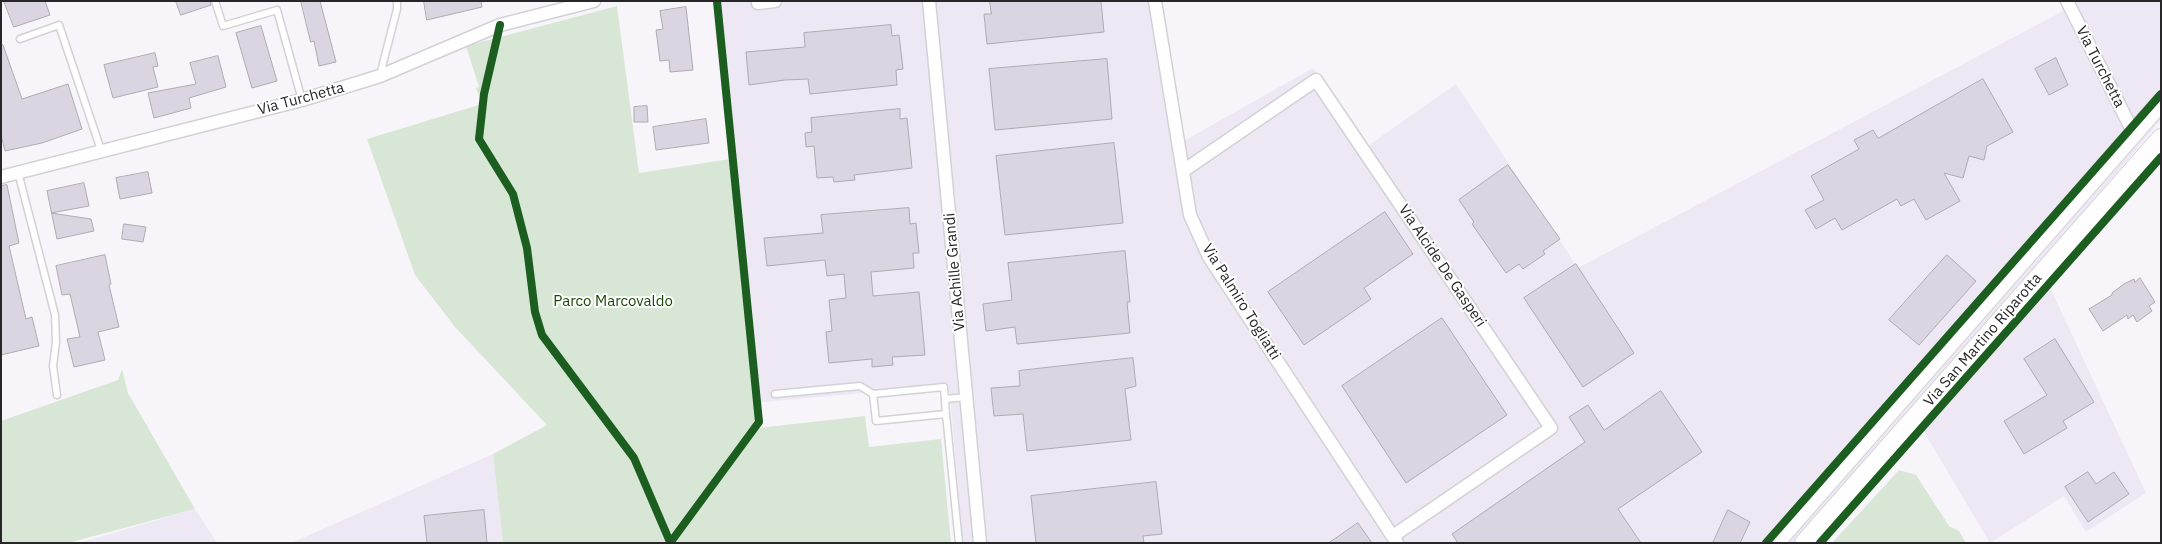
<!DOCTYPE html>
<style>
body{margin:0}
#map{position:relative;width:2162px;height:544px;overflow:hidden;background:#f7f5fa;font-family:"IBM Plex Sans",sans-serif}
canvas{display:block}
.frame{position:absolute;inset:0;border:2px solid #272629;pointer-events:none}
</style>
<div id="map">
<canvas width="2162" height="544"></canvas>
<div class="frame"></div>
</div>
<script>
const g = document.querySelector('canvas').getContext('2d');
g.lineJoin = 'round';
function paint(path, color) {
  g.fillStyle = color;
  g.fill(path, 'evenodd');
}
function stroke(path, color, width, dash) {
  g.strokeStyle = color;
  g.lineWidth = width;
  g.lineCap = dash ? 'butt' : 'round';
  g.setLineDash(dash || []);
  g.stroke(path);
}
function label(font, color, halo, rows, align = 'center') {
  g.font = font + ' "IBM Plex Sans",sans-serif';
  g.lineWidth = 4;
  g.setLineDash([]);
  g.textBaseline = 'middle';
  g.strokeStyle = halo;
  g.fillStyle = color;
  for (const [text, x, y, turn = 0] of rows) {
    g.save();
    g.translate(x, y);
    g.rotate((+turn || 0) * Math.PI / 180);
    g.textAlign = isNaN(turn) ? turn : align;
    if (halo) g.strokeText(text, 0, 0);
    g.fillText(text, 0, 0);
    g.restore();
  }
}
paint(new Path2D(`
 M712 1H1152L1175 146 1313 68 1362 150 1456 84 1578 268 2067 9 2064 1H2161V120L2039 264 2146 493 2086 532 2064 496 1990 543 1911 410 1793 543H963L949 385 755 403Z
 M493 454 503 543H291Z
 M195 509 217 543H79Z`), '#ede8f3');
paint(new Path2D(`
 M617 6 639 173 730 159 758 428 865 416 869 447 941 439 951 543H503L493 454 547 425 455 327 415 275 367 139 482 104 476 88 479 87 466 46Z
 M122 369 128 393 195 509 68 543H1V421L118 380Z
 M1899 470 1916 475 1949 526 1959 531 1966 543H1832Z`), '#d8e7d5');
const building = new Path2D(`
 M4 1H45L50 15 14 27Z
 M176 1H210L211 5 181 15Z
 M301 1H320L336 62 319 66 314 41 311 42Z
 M424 1H481L482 7 427 20Z
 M990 1H1101L1104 32 987 44 984 14H991Z
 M686 7 693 70 670 72 669 60 660 61 656 30 663 29 660 11Z
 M891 25 892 36 899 35 903 69 896 70 897 85 810 94 808 79 785 80 749 85 746 52 805 47 804 33Z
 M261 26 277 81 252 88 236 33Z
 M3 45 22 99 68 84 82 129 42 143 5 151 1 135V46Z
 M155 53 158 66 153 67 158 87 113 98 104 65Z
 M218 56 226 87 189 98 191 108 154 118 148 93 196 84 190 63Z
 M2056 58 2068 85 2049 95 2035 69Z
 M1107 59 1112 119 995 130 989 69Z
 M1983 79 2013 132 1987 146 1984 160 1969 156 1963 178 1944 173 1960 201 1926 220 1914 199 1901 206 1897 199 1842 230 1835 218 1816 229 1805 210 1824 200 1811 176 1859 149 1854 140 1873 130 1878 138Z
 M647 106 648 122H634V107Z
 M900 109V119L907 118 912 168 854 175 855 180 834 182 833 177 817 178 814 146 806 147 805 133 812 132 811 118Z
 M706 119 709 143 656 150 653 127Z
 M1114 143 1123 223 1005 235 996 156Z
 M1508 165 1560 239 1543 251 1545 254 1523 269 1519 264 1506 273 1472 224 1474 222 1459 200Z
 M148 172 152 193 120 199 116 178Z
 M84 183 89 206 51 213 91 219 94 231 57 239 47 191Z
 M7 185 19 243 9 246 26 319 32 317 39 346 1 355V186Z
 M909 208 910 224 916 223 919 253H913L914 268 871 272 873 296 919 292 925 355 892 357 893 365 872 367V359L829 363 826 332 832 331 829 300 846 298 844 274 827 276 825 260 767 266 764 238 823 233 821 215Z
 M1385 212 1413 254 1364 288 1371 299 1304 345 1268 292Z
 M124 224 146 227 143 242 122 239Z
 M1125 251 1130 302H1127L1130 333 1017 344 1015 327 986 331 983 304 1012 300 1008 263Z
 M105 255 111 284 109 285 119 327 98 332 105 360 74 367 67 339 80 337 70 294 62 295 56 266Z
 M1947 255 1976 281 1919 345 1889 320Z
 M1576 264 1634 353 1583 387 1524 298Z
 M2140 278 2155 302 2149 306 2152 311 2137 322 2133 315 2128 319 2127 315 2103 331 2089 309 2112 295V293L2124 284 2134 279 2135 282Z
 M1442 318 1507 415 1406 483 1342 386Z
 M2055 339 2094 402 2063 421 2067 428 2024 454 2004 421 2047 395 2024 359Z
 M1133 358 1136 386 1125 389 1131 440 1027 451 1023 414 994 416 991 388 1020 386 1019 371Z
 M1661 391 1702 452 1618 509 1641 543H1458L1452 534 1585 442 1569 417 1588 405 1604 430Z
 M2088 472 2096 484 2114 472 2129 494 2088 522 2065 487Z
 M1156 482 1162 534 1143 536 1144 543H1036L1031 496Z
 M484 510 487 543H427L424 516Z
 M1728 510 1750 522 1740 543H1713Z
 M1358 523 1372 543H1329Z`);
paint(building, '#dad5e1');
stroke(building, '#aeacb0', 1);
const lane = new Path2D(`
 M215 1 223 26 277 10 302 100
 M20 39 59 25 101 150
 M380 75 397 9V1
 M18 172 55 315 56 342 53 366 57 395
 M775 394 860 386 873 394
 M945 399 966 397
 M946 414 876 421 873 394 944 387 946 414 959 543`);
const street = new Path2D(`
 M929 1 980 543
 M1155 1 1190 215 1209 257 1397 543
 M2067 1 2133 132
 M758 3 775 1
 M1183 171 1316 80 1551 428 1393 536
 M1 177 302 100 380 76 500 25 594 1`);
const secondary = new Path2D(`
 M1775 543 2161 102
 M1804 543 2161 138`);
stroke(lane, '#d3d1d5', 9);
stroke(street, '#d3d1d5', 15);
stroke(secondary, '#d3d1d5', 20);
stroke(lane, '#fefefe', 6);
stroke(street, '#fefefe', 12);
stroke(secondary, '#fefefe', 18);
stroke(new Path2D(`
 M500 25 484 94 479 139 513 194 527 248 535 312 542 335 634 458 670 542
 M670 543 759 422 717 1
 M1766 543 2161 94
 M1820 543 2161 157`), '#1b5e20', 8);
label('15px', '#272629', '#fff', [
 ["Via Turchetta",2100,67,63],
 ["Via Turchetta",301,99,-15],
 ["Via Alcide De Gasperi",1442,266,56],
 ["Via Achille Grandi",955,272,-95],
 ["Via Palmiro Togliatti",1241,302,58],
 ["Via San Martino Riparotta",1983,340,-49]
]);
label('15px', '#184803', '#fff', [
 ["Parco Marcovaldo",613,302]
]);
</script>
